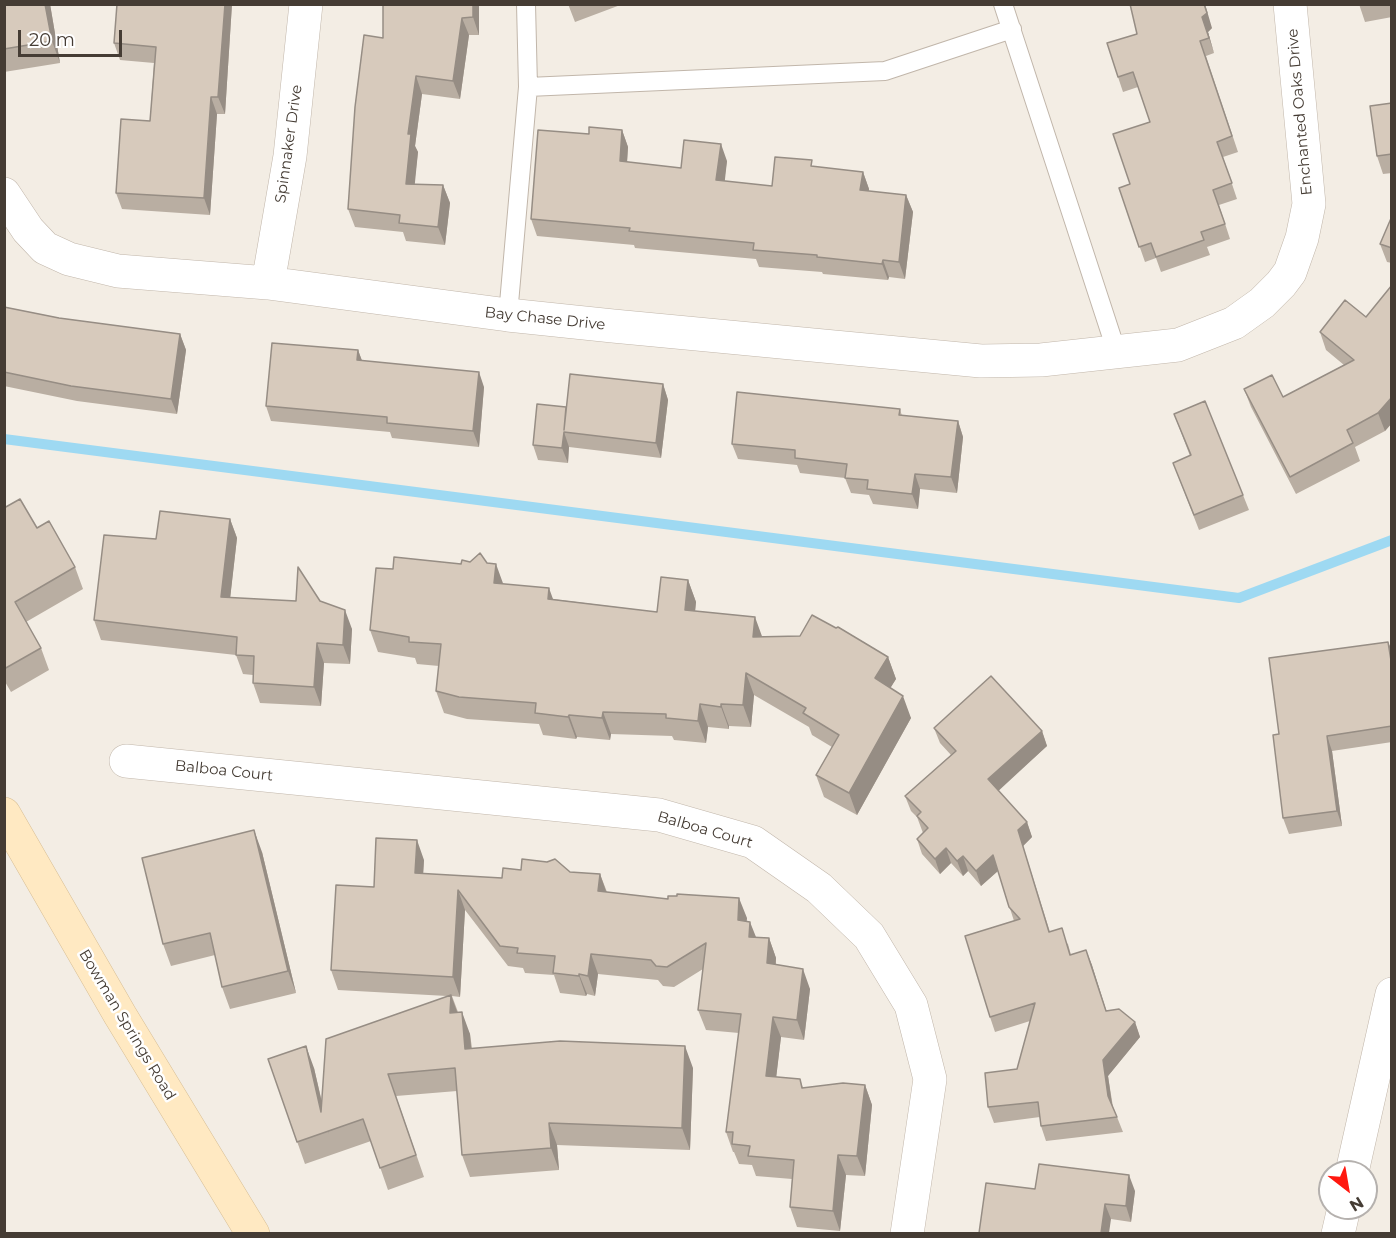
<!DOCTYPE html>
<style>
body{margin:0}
#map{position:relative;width:1396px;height:1238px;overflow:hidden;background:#f3ede4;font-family:Montserrat,sans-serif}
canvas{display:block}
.frame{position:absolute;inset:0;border:6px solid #453c34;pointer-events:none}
.north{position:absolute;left:1318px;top:1160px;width:60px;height:60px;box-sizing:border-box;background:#fff;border:2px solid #b5b1ae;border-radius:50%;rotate:149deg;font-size:16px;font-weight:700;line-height:24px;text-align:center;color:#453c34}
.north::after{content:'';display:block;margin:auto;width:21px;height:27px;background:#ff180f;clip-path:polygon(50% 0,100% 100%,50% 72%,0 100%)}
.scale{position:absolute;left:18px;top:30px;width:104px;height:27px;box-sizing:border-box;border:3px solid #453c34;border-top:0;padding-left:8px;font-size:18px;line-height:21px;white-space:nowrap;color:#453c34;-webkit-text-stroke:4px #fff;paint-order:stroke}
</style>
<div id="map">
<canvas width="1396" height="1238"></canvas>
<div class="frame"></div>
<div class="north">N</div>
<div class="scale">20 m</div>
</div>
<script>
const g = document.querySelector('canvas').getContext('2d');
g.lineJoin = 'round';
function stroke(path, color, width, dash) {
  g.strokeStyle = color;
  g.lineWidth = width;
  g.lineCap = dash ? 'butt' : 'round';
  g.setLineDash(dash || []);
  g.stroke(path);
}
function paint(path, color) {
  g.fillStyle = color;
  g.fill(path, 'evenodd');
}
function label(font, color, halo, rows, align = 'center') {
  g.font = font + ' Montserrat,sans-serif';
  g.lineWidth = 5;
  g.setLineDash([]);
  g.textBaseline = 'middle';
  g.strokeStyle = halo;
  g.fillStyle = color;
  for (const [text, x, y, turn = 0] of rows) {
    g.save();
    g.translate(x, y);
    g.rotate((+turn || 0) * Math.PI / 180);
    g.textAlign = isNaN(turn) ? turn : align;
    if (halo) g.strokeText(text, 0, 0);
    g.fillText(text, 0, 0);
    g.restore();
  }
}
stroke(new Path2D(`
 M4 439 1239 598 1392 540`), '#9ed9f2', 10);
const lane = new Path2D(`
 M1003 4 1117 353
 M528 87 885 71 1012 29
 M508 315 528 87 526 4`);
const street = new Path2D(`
 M4 194 28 230 45 248 69 259 118 271 268 283 508 315 613 326 981 361 1041 360 1178 345 1234 323 1262 303 1281 284 1290 272 1302 238 1309 204 1290 4
 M268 283 290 156 306 4
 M126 761 659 815 753 842 819 888 869 936 911 1005 930 1079 907 1234
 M1352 1172 1392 994
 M1338 1234 1344 1208`);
const secondary = new Path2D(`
 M4 814 120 1015 253 1234`);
stroke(lane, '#c1b6aa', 20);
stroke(street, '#c1b6aa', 34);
stroke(secondary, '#d7be94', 34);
stroke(lane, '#fff', 18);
stroke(street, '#fff', 33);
stroke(secondary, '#ffe9c2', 33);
paint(new Path2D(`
 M4 4H50L60 63 4 72Z
 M154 4H232L225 114H217L210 215 122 209 116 193 150 121 154 63 120 60 114 43Z
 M479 4V35H469L460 99 422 94 415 146 418 152 414 185H443L450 203 445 245 406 241 403 232 355 227 348 209 383 38Z
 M568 4H623L575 22Z
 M1359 4H1392V17L1365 22Z
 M1212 28 1208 32 1214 53 1206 56 1238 152 1223 157 1237 199 1219 205 1230 239 1207 247 1210 255 1161 272 1156 258 1145 262 1119 188 1130 184 1150 122 1138 87 1123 92 1118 77 1137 34Z
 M1392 103V173L1383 174 1377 156Z
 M622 130 628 147 627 162 681 168 727 161 724 181 772 186 814 167 863 172 869 189 868 191 906 195 913 212 905 279 889 277 888 280 823 274 822 272 759 267 756 259 635 248 634 245 537 236 531 219 589 134Z
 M1392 216V263L1387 262 1380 244Z
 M1392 285V423L1385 431 1355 447 1360 461 1296 494 1251 407 1244 389 1283 397 1344 365 1326 350 1320 332 1366 317Z
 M4 307 59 318 180 334 186 350 177 414 77 401 4 386Z
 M358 350 362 361 484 387 479 447 392 438 390 432 271 421 266 406Z
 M663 384 668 400 661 458 569 447 568 463 538 460 533 445Z
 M900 409 902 416 958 421 963 437 957 493 920 489 918 509 873 504 869 495 851 493 845 478 800 473 797 465 738 459 732 444Z
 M1174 414 1243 495 1249 510 1199 530 1173 463 1190 456Z
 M4 508 37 528 75 567 83 589 26 622 41 648 49 670 11 692 4 680Z
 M230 519 237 538 230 598 296 601H320L352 629 350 664 324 663 321 706 260 703 253 683V675L243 674 236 655 101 640 94 620 156 539Z
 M470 562 503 584 553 599 657 612 688 580 696 602 695 611 762 637 888 657 896 679 890 688 911 718 857 815 824 797 816 775 832 747 812 735 809 727 754 695 751 727 729 726V729L708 727 706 743 674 740 672 736 611 734 610 740 577 737 576 739 543 735 539 724 467 719 444 713 436 691 439 666 417 664 415 658 378 652 370 630 393 569 461 564Z
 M1388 642 1392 651V742L1332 751 1342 826 1289 834 1283 818 1279 734Z
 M934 728 1042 731 1047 746 998 790 1027 822 1032 837 1023 846 1050 932 1068 944 1071 955 1086 950 1106 1011 1135 1022 1140 1037 1108 1076 1113 1107 1123 1132 1046 1141 1041 1126 1040 1117 994 1123 988 1107 1017 1069 1030 1021 995 1032 990 1017 1014 921 998 871 981 886 968 871 963 876 951 863 940 874 922 854 917 839 923 833 917 817 911 811 905 796 951 755 940 743Z
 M262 852 296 993 230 1009 222 987 215 955 171 966 163 944Z
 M424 860 423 874 502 878 521 870 570 872 600 874 607 892 747 918 746 921 756 938H769L776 958V965L810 989 804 1040 781 1037 776 1077 800 1079 803 1088 865 1085 872 1105 865 1176 846 1175 840 1231 797 1227 790 1207 792 1179 756 1176 752 1165 739 1164 734 1152H733L726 1132 739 1033 706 1030 698 1010 703 969 674 987 663 986 658 980 598 974 595 996 587 994 586 996 560 993 554 975 525 973 523 968 508 966 465 910 460 997 452 996 458 1012 470 1034 472 1048 693 1068 690 1150 557 1145 559 1170 470 1177 462 1155 457 1091 396 1096 424 1177 388 1190 371 1141 305 1164 268 1059 314 1068 322 1102 447 996 338 990 331 970 374 887Z
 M1035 1189 1135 1191 1131 1222 1111 1219Z`), '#b9aea2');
paint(new Path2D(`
 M45 4H50L60 63 52 41Z
 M225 4H232L225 114 218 97Z
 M473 4H479V35L473 17Z
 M1204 4H1205L1212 28 1208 32 1214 53 1202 17Z
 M462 18 469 35 460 99 453 81Z
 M416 76 422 94 415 146 418 152 413 202 406 184 408 134Z
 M211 97 217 114 210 215 204 198Z
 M622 130 628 147 626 178 620 161Z
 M721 144 727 161 723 197 716 180Z
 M863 172 869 189 867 207 860 190Z
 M443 185 450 203 445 245 438 227Z
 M906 195 913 212 905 279 899 262Z
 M883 260 889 277 888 280 882 264Z
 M180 334 186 350 177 414 171 399Z
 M358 350 364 366 357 360Z
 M479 372 484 387 479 447 473 431Z
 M663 384 668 400 661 458 656 443Z
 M1392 397V423L1385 431 1378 413Z
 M958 421 963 437 957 493 951 477Z
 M564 432 569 447 568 463 562 448Z
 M915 474 920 489 918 509 912 494Z
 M230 519 237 538 228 617 221 597Z
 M496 564 504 586 494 583Z
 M688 580 696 602 693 632 685 610Z
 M549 588 557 610 548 599Z
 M345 610 352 629 350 664 343 645Z
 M755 617 763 639 753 637Z
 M1388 642 1392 651V667Z
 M317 643 324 663 321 706 314 687Z
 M888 657 896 679 883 700 875 678Z
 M746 673 754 695 751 727 743 705Z
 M903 696 911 718 857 815 849 793Z
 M700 704 708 727 706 743 698 721Z
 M721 704 729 726V729L721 707Z
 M603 712 611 734 610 740 602 718Z
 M569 715 577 737 576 739 568 717Z
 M1042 731 1047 746 994 795 988 779Z
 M1327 736 1332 751 1342 826 1337 811Z
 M1027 822 1032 837 1023 846 1055 948 1018 830Z
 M254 830 262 852 296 993 288 971Z
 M417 840 424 860 422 893 415 873Z
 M946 848 951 863 940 874 935 859Z
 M993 855 999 870 981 886 976 871Z
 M963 856 968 871 963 876 957 861Z
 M600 874 607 894 598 891Z
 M458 890 465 910 460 997 453 977Z
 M739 898 747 918 745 940 738 920Z
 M750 922 758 942 749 937Z
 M769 938 776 958 774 983 767 963Z
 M1086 950 1092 965 1111 1026 1106 1011Z
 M591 954 598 974 595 996 588 976Z
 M803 969 810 989 804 1040 797 1020Z
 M579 974 587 994 586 996 579 976Z
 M451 995 459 1017 450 1013Z
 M462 1012 470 1034 473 1071 465 1049Z
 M773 1017 781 1037 774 1096 766 1076Z
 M1135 1022 1140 1037 1108 1076 1113 1111 1108 1096 1103 1060Z
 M306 1046 314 1068 329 1134 321 1112Z
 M685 1046 693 1068 690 1150 682 1128Z
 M865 1085 872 1105 865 1176 857 1156Z
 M549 1123 557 1145 559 1170 551 1148Z
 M838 1155 846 1175 840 1231 833 1211Z
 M1129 1175 1135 1191 1131 1222 1126 1206Z
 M1105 1204 1111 1219 1109 1233H1101Z`), '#968d84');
const building = new Path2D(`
 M4 4H45L52 41 4 49Z
 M117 4H225L218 97H211L204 198 116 193 121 119 150 121 156 47 114 43Z
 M383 4H473V17L462 18 453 81 416 76 408 134H411L406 184 443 185 438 227 399 223 400 215 348 209 355 107 364 35 383 38Z
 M1130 4H1204L1207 13 1202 17 1209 38 1200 41 1232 136 1217 142 1232 183 1213 190 1225 224 1201 232 1204 240 1156 257 1151 243 1139 247 1119 188 1130 184 1113 134 1150 122 1133 72 1118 77 1107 43 1137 34Z
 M1392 103V154L1377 156 1370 106Z
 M589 127 622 130 620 161 681 168 684 140 721 144 716 180 772 186 775 157 812 160 811 166 863 172 860 190 906 195 899 262 883 260 882 264 817 257V255L753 250 754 243 629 231 630 228 531 219 538 130 589 134Z
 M1392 216V248L1380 244Z
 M1392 285V397L1378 413 1347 430 1353 443 1290 477 1244 389 1272 375 1283 397 1354 360 1320 332 1345 300 1366 317Z
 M4 307 59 318 180 334 171 399 71 386 4 372Z
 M272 343 358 350 357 360 479 372 473 431 387 423V417L266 406Z
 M570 374 663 384 656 443 564 432 562 448 533 445 537 404 566 407 564 430Z
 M737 392 900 409 899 415 958 421 951 477 915 474 912 494 867 489 868 480 845 478 847 464 795 458V450L732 444Z
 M1205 401 1243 495 1194 515 1173 463 1191 455 1174 414Z
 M20 499 37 528 49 521 75 567 15 602 41 648 4 669V508Z
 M160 511 230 519 221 597 296 601 298 567 320 601 345 610 343 645 317 643 314 687 253 683 254 656 236 655 237 637 94 620 104 535 156 539Z
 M480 553 487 563 496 564 494 583 549 588 548 599 657 612 661 577 688 580 685 610 755 617 753 637 800 636 812 615 836 628 838 627 888 657 875 678 903 696 849 793 816 775 839 735 803 713 806 708 746 673 743 705 721 704V707L700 704 698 721 666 718V714L603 712 602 718 569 715 568 717 535 713 536 703 459 697 436 691 441 644 409 642V637L370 630 376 568 393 569 394 557 461 564 462 560 470 562Z
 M1388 642 1392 667V726L1327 736 1337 811 1283 818 1273 735 1279 734 1269 658Z
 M991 676 1042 731 988 779 1027 822 1018 830 1049 932 1062 928 1070 955 1086 950 1106 1011 1119 1009 1135 1022 1103 1060 1108 1096 1117 1117 1041 1126 1038 1102 988 1107 985 1073 1017 1069 1035 1003 990 1017 965 936 1020 919 1009 907 993 855 976 871 963 856 957 861 946 848 935 859 917 839 928 828 917 816 921 812 905 796 956 751 934 728Z
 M254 830 288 971 222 987 210 933 163 944 142 858Z
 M376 838 417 840 415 873 502 878 503 868 521 870 522 859 547 862 555 859 570 872 600 874 598 891 668 899V896H677V894L739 898 738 920 750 922 749 937 769 938 767 963 803 969 797 1020 773 1017 766 1076 800 1079 802 1088 843 1083 865 1085 857 1156 838 1155 833 1211 790 1207 794 1160 748 1156 750 1146 732 1144 733 1132H726L741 1014 698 1010 706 943 667 967 656 966 651 960 591 954 588 976 579 974V976L553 973 555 956 517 953 518 948 500 946 458 890 453 977 331 970 336 885 374 887Z
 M451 995 450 1013 462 1012 465 1049 560 1041 685 1046 682 1128 549 1123 551 1148 462 1155 455 1068 388 1074 416 1155 380 1168 363 1119 297 1142 268 1059 306 1046 321 1112 326 1039Z
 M1039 1164 1129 1175 1126 1206 1105 1204 1101 1233H979L986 1183 1035 1189Z`);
paint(building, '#d7cabc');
stroke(building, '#968d84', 1.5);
label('15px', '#453c34', '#fff', [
 ["Enchanted Oaks Drive",1300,112,-95],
 ["Spinnaker Drive",289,144,-82],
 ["Bay Chase Drive",545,319,6],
 ["Balboa Court",224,771,6],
 ["Balboa Court",705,830,16],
 ["Bowman Springs Road",127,1025,59]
]);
</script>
